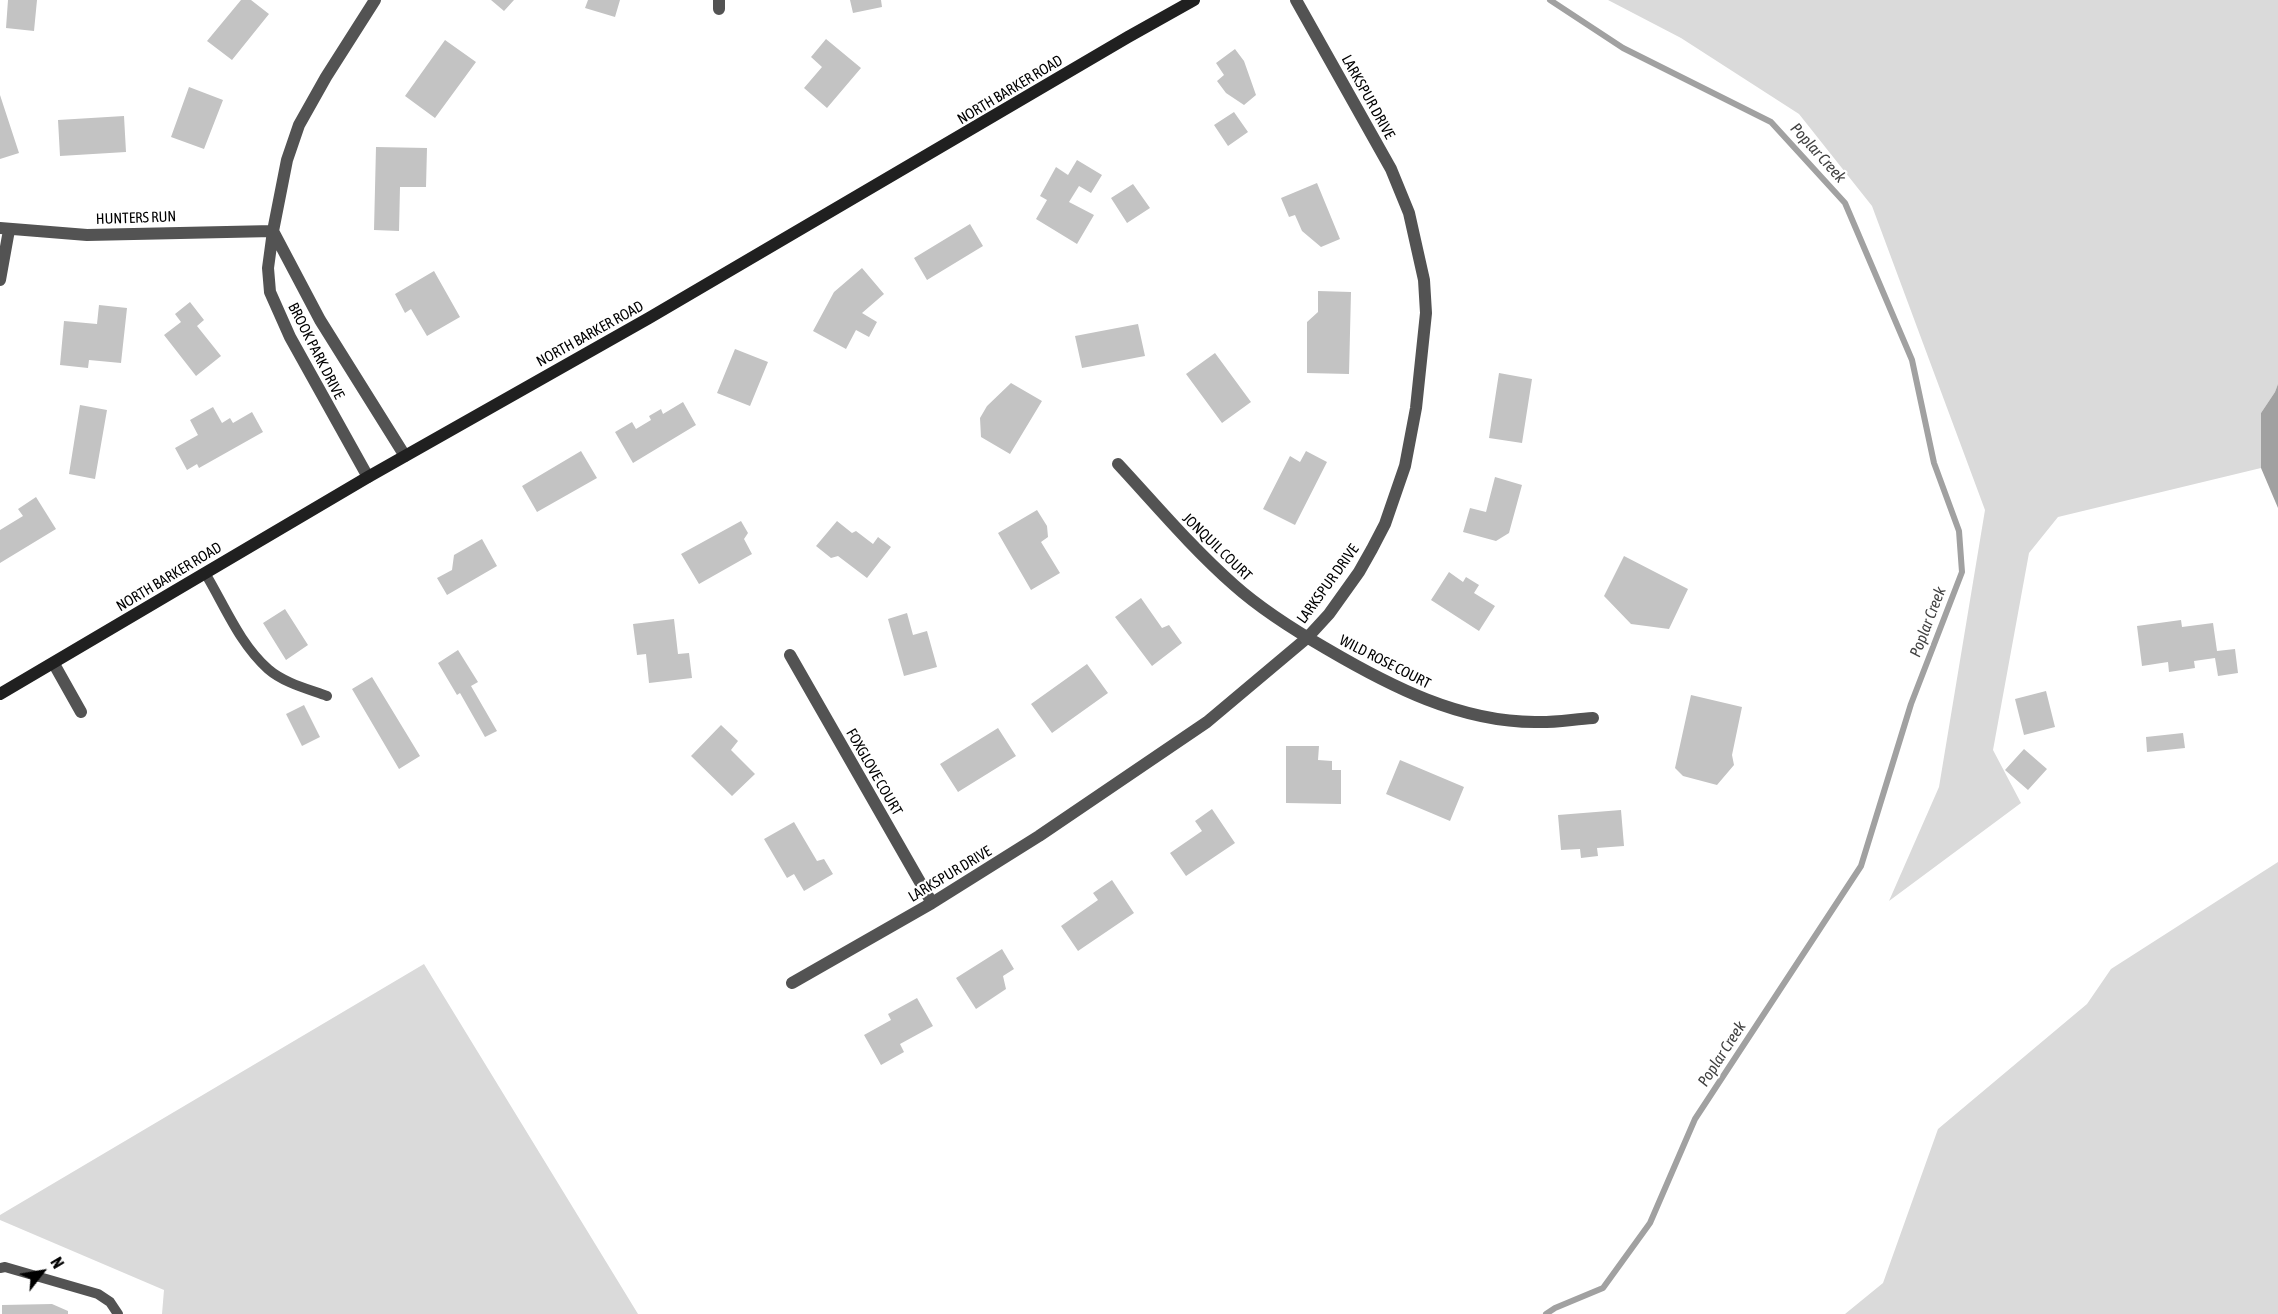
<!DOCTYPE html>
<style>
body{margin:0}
#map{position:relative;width:2278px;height:1314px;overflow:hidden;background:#fff;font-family:"Asap Condensed",sans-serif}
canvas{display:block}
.north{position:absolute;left:12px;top:1242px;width:60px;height:60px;-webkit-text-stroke:4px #fff;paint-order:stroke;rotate:59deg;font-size:16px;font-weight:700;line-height:24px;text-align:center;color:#000}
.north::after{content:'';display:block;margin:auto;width:21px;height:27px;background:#000;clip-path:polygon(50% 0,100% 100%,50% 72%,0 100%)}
</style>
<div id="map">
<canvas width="2278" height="1314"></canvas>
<div class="north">N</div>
</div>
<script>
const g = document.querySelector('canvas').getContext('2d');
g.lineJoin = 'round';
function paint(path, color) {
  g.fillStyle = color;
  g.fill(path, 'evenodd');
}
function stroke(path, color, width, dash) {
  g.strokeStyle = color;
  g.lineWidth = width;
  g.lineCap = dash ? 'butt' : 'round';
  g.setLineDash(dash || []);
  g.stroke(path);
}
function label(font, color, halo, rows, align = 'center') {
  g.font = font + ' "Asap Condensed",sans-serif';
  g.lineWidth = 4.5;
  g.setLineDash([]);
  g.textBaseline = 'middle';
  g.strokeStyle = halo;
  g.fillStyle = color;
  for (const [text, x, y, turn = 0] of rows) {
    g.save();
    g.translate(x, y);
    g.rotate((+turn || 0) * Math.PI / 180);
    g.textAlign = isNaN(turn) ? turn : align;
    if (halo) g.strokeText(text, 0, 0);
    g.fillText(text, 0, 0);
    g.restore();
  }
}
paint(new Path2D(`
 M1608 0H2278V384L2275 392 2261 413V468L2058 517 2029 553 1993 750 2021 803 1889 901 1939 787 1985 510 1872 206 1799 114 1681 38Z
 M2278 862V1314H1845L1883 1283 1938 1129 2087 1004 2111 969Z
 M424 964 638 1314H162L164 1290 0 1220V1215Z`), '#dadada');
paint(new Path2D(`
 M2278 384V508L2261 468V413L2275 392Z`), '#a1a1a1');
stroke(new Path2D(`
 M1546 1314 1555 1308 1603 1288 1650 1223 1695 1119 1861 866 1911 704 1962 572 1959 531 1934 463 1912 360 1845 203 1771 122 1623 48 1550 0`), '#a1a1a1', 6);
paint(new Path2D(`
 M8 0H37L34 31 6 28Z
 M241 0H251L269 14 232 60 207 41Z
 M491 0H514L504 11Z
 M588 0H620L615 17 585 8Z
 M850 0H881L882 7 853 13Z
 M826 39 861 68 827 108 804 88 822 67 811 57Z
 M445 40 476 62 435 118 405 96Z
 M1235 49 1244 61 1256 95 1244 105 1226 93 1217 81 1224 75 1216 63Z
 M189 87 223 100 204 149 171 137Z
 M0 95 19 153 0 159Z
 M1234 112 1248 132 1228 146 1214 125Z
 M124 116 126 152 60 156 58 120Z
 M376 147 427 148 426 187H400L399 231 374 230Z
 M1077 160 1102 175 1091 193 1079 186 1069 202 1094 215 1077 244 1036 219 1047 200 1040 196 1056 167 1068 175Z
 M1317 183 1340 239 1321 247 1302 231 1295 215 1289 217 1281 198Z
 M1133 184 1150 208 1127 223 1111 198Z
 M970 224 983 246 927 280 914 258Z
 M862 268 884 294 862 313 877 322 869 337 856 330 846 349 813 331 834 292Z
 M434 271 460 317 427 336 411 309 405 313 395 294Z
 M1318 291 1351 292 1349 374 1307 373V322L1318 312Z
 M190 302 204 320 197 326 221 356 196 376 164 335 181 322 175 314Z
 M99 305 127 308 121 363 89 360 88 368 60 365 64 321 97 324Z
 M1138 324 1145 356 1082 368 1075 336Z
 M735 349 768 362 750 406 717 393Z
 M1215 353 1251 402 1222 423 1186 374Z
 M1499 373 1532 379 1522 443 1489 438Z
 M1011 383 1042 401 1010 454 981 437 980 418 987 406Z
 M683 402 696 425 633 463 615 432 632 422 636 429 651 420 649 416 661 409 663 414Z
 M80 405 107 410 95 479 69 474Z
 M213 407 222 423 230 418 233 423 252 412 263 432 199 468 197 464 187 470 175 448 198 435 190 420Z
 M581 451 597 478 537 512 522 486Z
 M1306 451 1327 462 1295 525 1263 509 1290 456 1300 462Z
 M1495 477 1522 485 1509 533 1496 541 1463 532 1470 508 1486 512Z
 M36 497 56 529 0 563V530L23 516 18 509Z
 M1037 510 1047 526 1048 537 1041 542 1060 573 1031 590 998 533Z
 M741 521 748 533 744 539 752 554 699 584 681 554Z
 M837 521 852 533 856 531 873 544 878 537 891 547 867 578 838 556 831 558 816 546Z
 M482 539 497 566 447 595 437 578 452 570 454 555Z
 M1624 556 1688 589 1669 629 1631 624 1604 596Z
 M1449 572 1463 582 1466 577 1479 585 1474 593 1495 606 1479 631 1431 600Z
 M1141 598 1162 628 1169 625 1182 643 1152 666 1115 617Z
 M285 609 308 645 286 660 263 623Z
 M907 613 913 635 927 631 937 667 904 676 888 619Z
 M674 619 678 654 689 653 692 678 649 683 646 654 637 655 633 624Z
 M2181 620 2182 627 2213 623 2217 651 2235 649 2238 673 2218 676 2215 658 2194 661 2195 668 2169 672 2168 662 2142 666 2137 626Z
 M458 650 478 682 471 686 497 731 485 737 460 693 457 695 438 663Z
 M1087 664 1108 693 1052 733 1031 704Z
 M372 677 420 756 399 769 352 689Z
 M2046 691 2055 727 2024 735 2015 699Z
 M1691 695 1742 707 1732 755 1734 765 1717 785 1683 776 1675 768Z
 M304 705 320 737 302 746 286 714Z
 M721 725 738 741 731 750 755 774 732 796 691 756Z
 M998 728 1016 756 958 792 940 764Z
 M2183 733 2185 748 2147 752 2146 737Z
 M1286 746H1319L1318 760 1332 761V770H1341V804L1286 803Z
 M2024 749 2047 769 2028 790 2005 770Z
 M1400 760 1464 787 1450 821 1386 794Z
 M1212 809 1235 843 1186 876 1170 853 1202 831 1195 821Z
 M1621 810 1624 846 1597 848 1598 856 1581 858 1580 849 1561 850 1558 815Z
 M794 822 817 861 824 859 833 874 804 891 794 874 787 878 764 839Z
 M1112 880 1134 913 1078 951 1061 926 1098 900 1093 893Z
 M1002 949 1014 969 1003 976 1006 989 976 1009 956 978Z
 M917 998 933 1026 900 1044 904 1052 881 1065 864 1035 891 1020 888 1014Z
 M52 1304 68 1311V1314H2V1305Z`), '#c3c3c3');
stroke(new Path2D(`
 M205 573C225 606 239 643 268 669 284 683 308 689 327 696
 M0 1268 5 1267 98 1294 110 1302 118 1314`), '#535353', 10);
stroke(new Path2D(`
 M719 0V9
 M0 228 87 235 273 231
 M273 231 320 320 405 456
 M0 280 9 230
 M1118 464C1156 505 1192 548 1234 585 1262 610 1294 630 1327 649 1390 686 1460 722 1535 722 1554 723 1574 719 1593 718
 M368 477 290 337 270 292 268 268 273 231 287 160 299 125 326 77 375 0
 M790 655 932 903
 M54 664 81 712
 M792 983 932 903 1039 836 1207 722 1307 638 1329 614 1359 572 1372 549 1385 524 1405 466 1416 408 1426 313 1424 280 1409 213 1391 169 1296 0`), '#535353', 12);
stroke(new Path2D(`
 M0 694 368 477 649 318 1128 37 1194 0`), '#202020', 12);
label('15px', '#000', '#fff', [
 ["NORTH BARKER ROAD",1010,90,-31],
 ["LARKSPUR DRIVE",1368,97,61],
 ["HUNTERS RUN",136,218,-2],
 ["NORTH BARKER ROAD",590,334,-29],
 ["BROOK PARK DRIVE",316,351,63],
 ["JONQUIL COURT",1217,547,44],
 ["NORTH BARKER ROAD",169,577,-31],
 ["LARKSPUR DRIVE",1328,584,-54],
 ["WILD ROSE COURT",1385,662,27],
 ["FOXGLOVE COURT",874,772,60],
 ["LARKSPUR DRIVE",950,874,-31]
]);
label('italic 16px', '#424242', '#fff', [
 ["Poplar Creek",1818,153,48],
 ["Poplar Creek",1928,622,-69],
 ["Poplar Creek",1722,1054,-57]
]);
</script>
